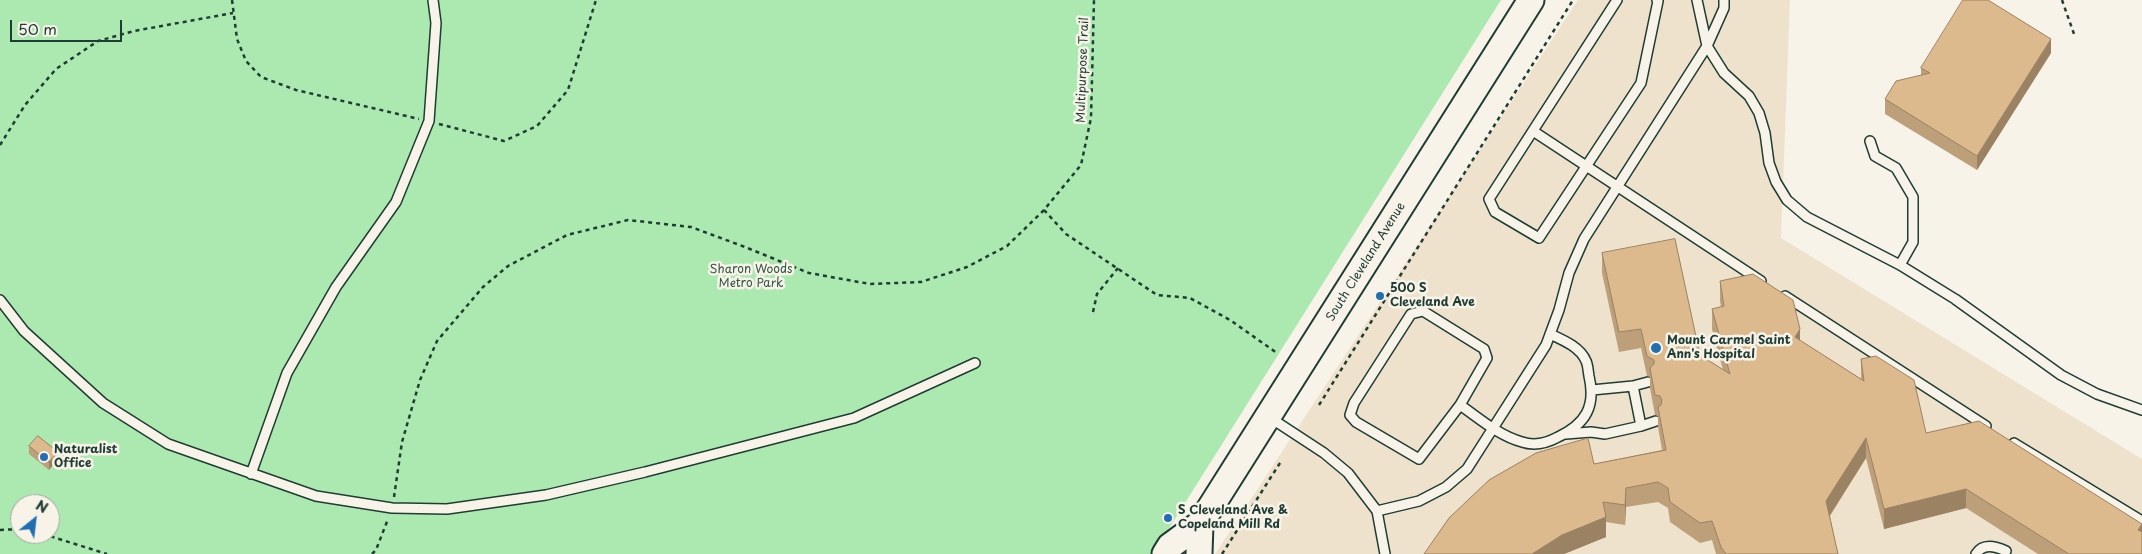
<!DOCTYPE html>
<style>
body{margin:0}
#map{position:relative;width:2142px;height:554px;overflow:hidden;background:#f7f3e8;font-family:"Playpen Sans",sans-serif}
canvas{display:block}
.north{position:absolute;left:10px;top:494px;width:50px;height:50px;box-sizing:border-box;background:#f7f3e8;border:1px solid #a1aaa0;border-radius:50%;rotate:29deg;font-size:14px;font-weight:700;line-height:20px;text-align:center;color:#1f3d34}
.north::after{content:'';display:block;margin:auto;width:18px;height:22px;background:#1f6fb2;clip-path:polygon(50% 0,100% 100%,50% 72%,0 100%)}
.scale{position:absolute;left:10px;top:20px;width:112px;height:22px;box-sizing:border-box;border:2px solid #1f3d34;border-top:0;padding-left:6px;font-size:15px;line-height:18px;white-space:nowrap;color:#1f3d34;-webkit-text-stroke:4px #f7f3e8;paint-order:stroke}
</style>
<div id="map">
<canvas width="2142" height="554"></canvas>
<div class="north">N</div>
<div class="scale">50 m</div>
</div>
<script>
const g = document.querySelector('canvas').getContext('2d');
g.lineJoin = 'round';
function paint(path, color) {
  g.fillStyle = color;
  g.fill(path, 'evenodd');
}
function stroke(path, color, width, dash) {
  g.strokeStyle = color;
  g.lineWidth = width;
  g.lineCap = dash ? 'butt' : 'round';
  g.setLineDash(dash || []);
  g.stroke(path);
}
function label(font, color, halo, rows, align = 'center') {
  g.font = font + ' "Playpen Sans",sans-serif';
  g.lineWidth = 5;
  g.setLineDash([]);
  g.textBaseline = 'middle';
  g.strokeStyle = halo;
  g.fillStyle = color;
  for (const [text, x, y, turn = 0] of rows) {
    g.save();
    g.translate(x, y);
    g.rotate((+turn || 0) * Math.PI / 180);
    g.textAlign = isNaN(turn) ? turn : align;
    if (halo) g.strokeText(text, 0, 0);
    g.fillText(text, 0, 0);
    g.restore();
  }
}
paint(new Path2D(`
 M1578 0H1790L1781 238 2142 459V554H1215Z`), '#efe2cd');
paint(new Path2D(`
 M0 0H1501L1153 554H0ZM20 504H50V534H20Z`), '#abe9b0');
const lane = new Path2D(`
 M1617 0 1489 199 1495 212 1539 238 1641 83 1658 1 1657 0
 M1697 0 1707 46 1724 8V0
 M1533 131 1761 281
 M1870 141 1875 156 1896 168 1913 197V242L1900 265
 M1785 296 1986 426
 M0 300 24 331 103 403 168 444 316 496 392 508 447 509 546 495 645 472 854 418 975 363
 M1633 386 1648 382
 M1460 405 1487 358 1484 349 1423 311 1411 314 1354 403 1350 415 1356 422 1419 459 1460 405C1479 418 1499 436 1522 442 1534 446 1547 443 1558 437 1586 424 1596 406 1589 376 1588 371 1588 365 1586 361 1580 347 1563 340 1550 334
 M1269 417 1324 453 1348 473 1377 511 1385 554
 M1641 426 1656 421
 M1566 434 1591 432 1605 434 1641 426 1633 386 1592 390
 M2014 443 2142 521
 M251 474 287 373 336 287 396 202 429 121 436 23 433 0
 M1377 511 1419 501 1446 487 1467 469 1546 345 1559 310 1569 273 1584 239 1707 46 1724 73 1749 96 1759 113 1765 133 1769 163 1776 182 1787 200 1807 217 1900 265 1955 299 2061 375 2097 394 2142 410
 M1976 554C1983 543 1995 546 2006 551`);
const secondary = new Path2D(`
 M1165 554 1170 546 1200 524 1531 0
 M1199 554 1200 524`);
stroke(lane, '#1f3d34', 12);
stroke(secondary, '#1f3d34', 29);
stroke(new Path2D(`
 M232 0 237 39 246 61 261 77 296 90 419 119
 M2062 0 2074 34
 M439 124 504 141 537 126 568 90 596 0
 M0 145 25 105 56 69 98 41 134 31 233 13
 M1044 210 1066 234 1157 295 1190 298 1230 320 1277 353
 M1093 312 1097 294 1118 268
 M1319 405 1573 0
 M394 497 402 442 420 380 437 341 483 287 508 266 567 235 628 220 691 227 745 247 809 273 870 284 921 282 967 267 1007 246 1044 210 1081 165 1091 118 1094 0
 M0 530 20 529
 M43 534 107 554
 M372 554 376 550 388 519
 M1222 554 1280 463`), '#1f3d34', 2.5, [4, 4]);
stroke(lane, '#f7f3e8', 9);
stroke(secondary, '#f7f3e8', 25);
paint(new Path2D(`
 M2051 53 1977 170 1885 114V99L1921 75V68Z
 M1602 253 1700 355 1723 370 1712 329V309L1721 307 1720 301V281L1800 341 1861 379V359L1926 433 2142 532V554H2038L1966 508 1884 529 1866 458 1830 516 1838 554H1716L1712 540 1700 543 1670 522 1668 508 1658 502 1626 507 1625 525 1606 522V537L1564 554H1424L1594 464 1662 450 1658 427V416L1655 415 1650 388V377L1647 376 1641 348 1619 352 1602 273Z
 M29 446 58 459 49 470 29 454Z`), '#bda07a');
paint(new Path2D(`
 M2051 39V53L1977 170V156Z
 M1800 329V349L1795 337Z
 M1866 438V458L1826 521V501Z
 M58 452V459L49 470V462Z
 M1626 488V507L1625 525V505Z
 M1966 489V508L1884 529V509Z
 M1606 517V537L1564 554H1532L1562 535Z
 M2142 524V544L2138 530Z`), '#9a8263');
const building = new Path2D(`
 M1963 0H1988L2051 39 1977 156 1885 99 1896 81 1930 73 1921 68Z
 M1675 239 1700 355 1730 374 1712 309 1724 306 1720 281 1753 274 1793 300 1800 329 1795 337 1864 381 1861 359 1876 356 1914 380 1926 433 1979 421 2142 524 2138 530 2142 532V554H2069L1966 489 1884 509 1866 438 1826 501 1838 554H1726L1721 547 1712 521 1700 523 1670 502 1668 488 1658 482 1626 488 1625 505 1603 502 1606 517 1562 535 1532 554H1424L1449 518 1489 480 1536 453 1588 438 1594 464 1666 450 1658 407 1661 405 1662 400 1660 396 1655 395 1650 368 1654 364V360L1647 356 1641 329 1619 332 1602 253Z
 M38 436 58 452 49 462 29 446Z`);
paint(building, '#dcba8e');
stroke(building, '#9a8263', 1);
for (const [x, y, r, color] of [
 [1380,296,5,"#1f6fb2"],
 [1656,348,6,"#1f6fb2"],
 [44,457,5,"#1f6fb2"],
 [1168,518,5,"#1f6fb2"]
]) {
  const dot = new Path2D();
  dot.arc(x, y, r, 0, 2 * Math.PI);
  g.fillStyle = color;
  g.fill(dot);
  stroke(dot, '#f7f3e8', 2);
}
label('12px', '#1f3d34', '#f7f3e8', [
 ["Multipurpose Trail",1083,70,-88],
 ["South Cleveland Avenue",1366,262,-58]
]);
label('12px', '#345747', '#f7f3e8', [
 ["Sharon Woods",751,270],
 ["Metro Park",751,284]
]);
label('bold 12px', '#1f3d34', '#f7f3e8', [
 ["500 S",1390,289],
 ["Cleveland Ave",1390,303],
 ["Mount Carmel Saint",1667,341],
 ["Ann's Hospital",1667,355],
 ["Naturalist",54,450],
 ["Office",54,464],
 ["S Cleveland Ave &",1178,511],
 ["Copeland Mill Rd",1178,525]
], 'left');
</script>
